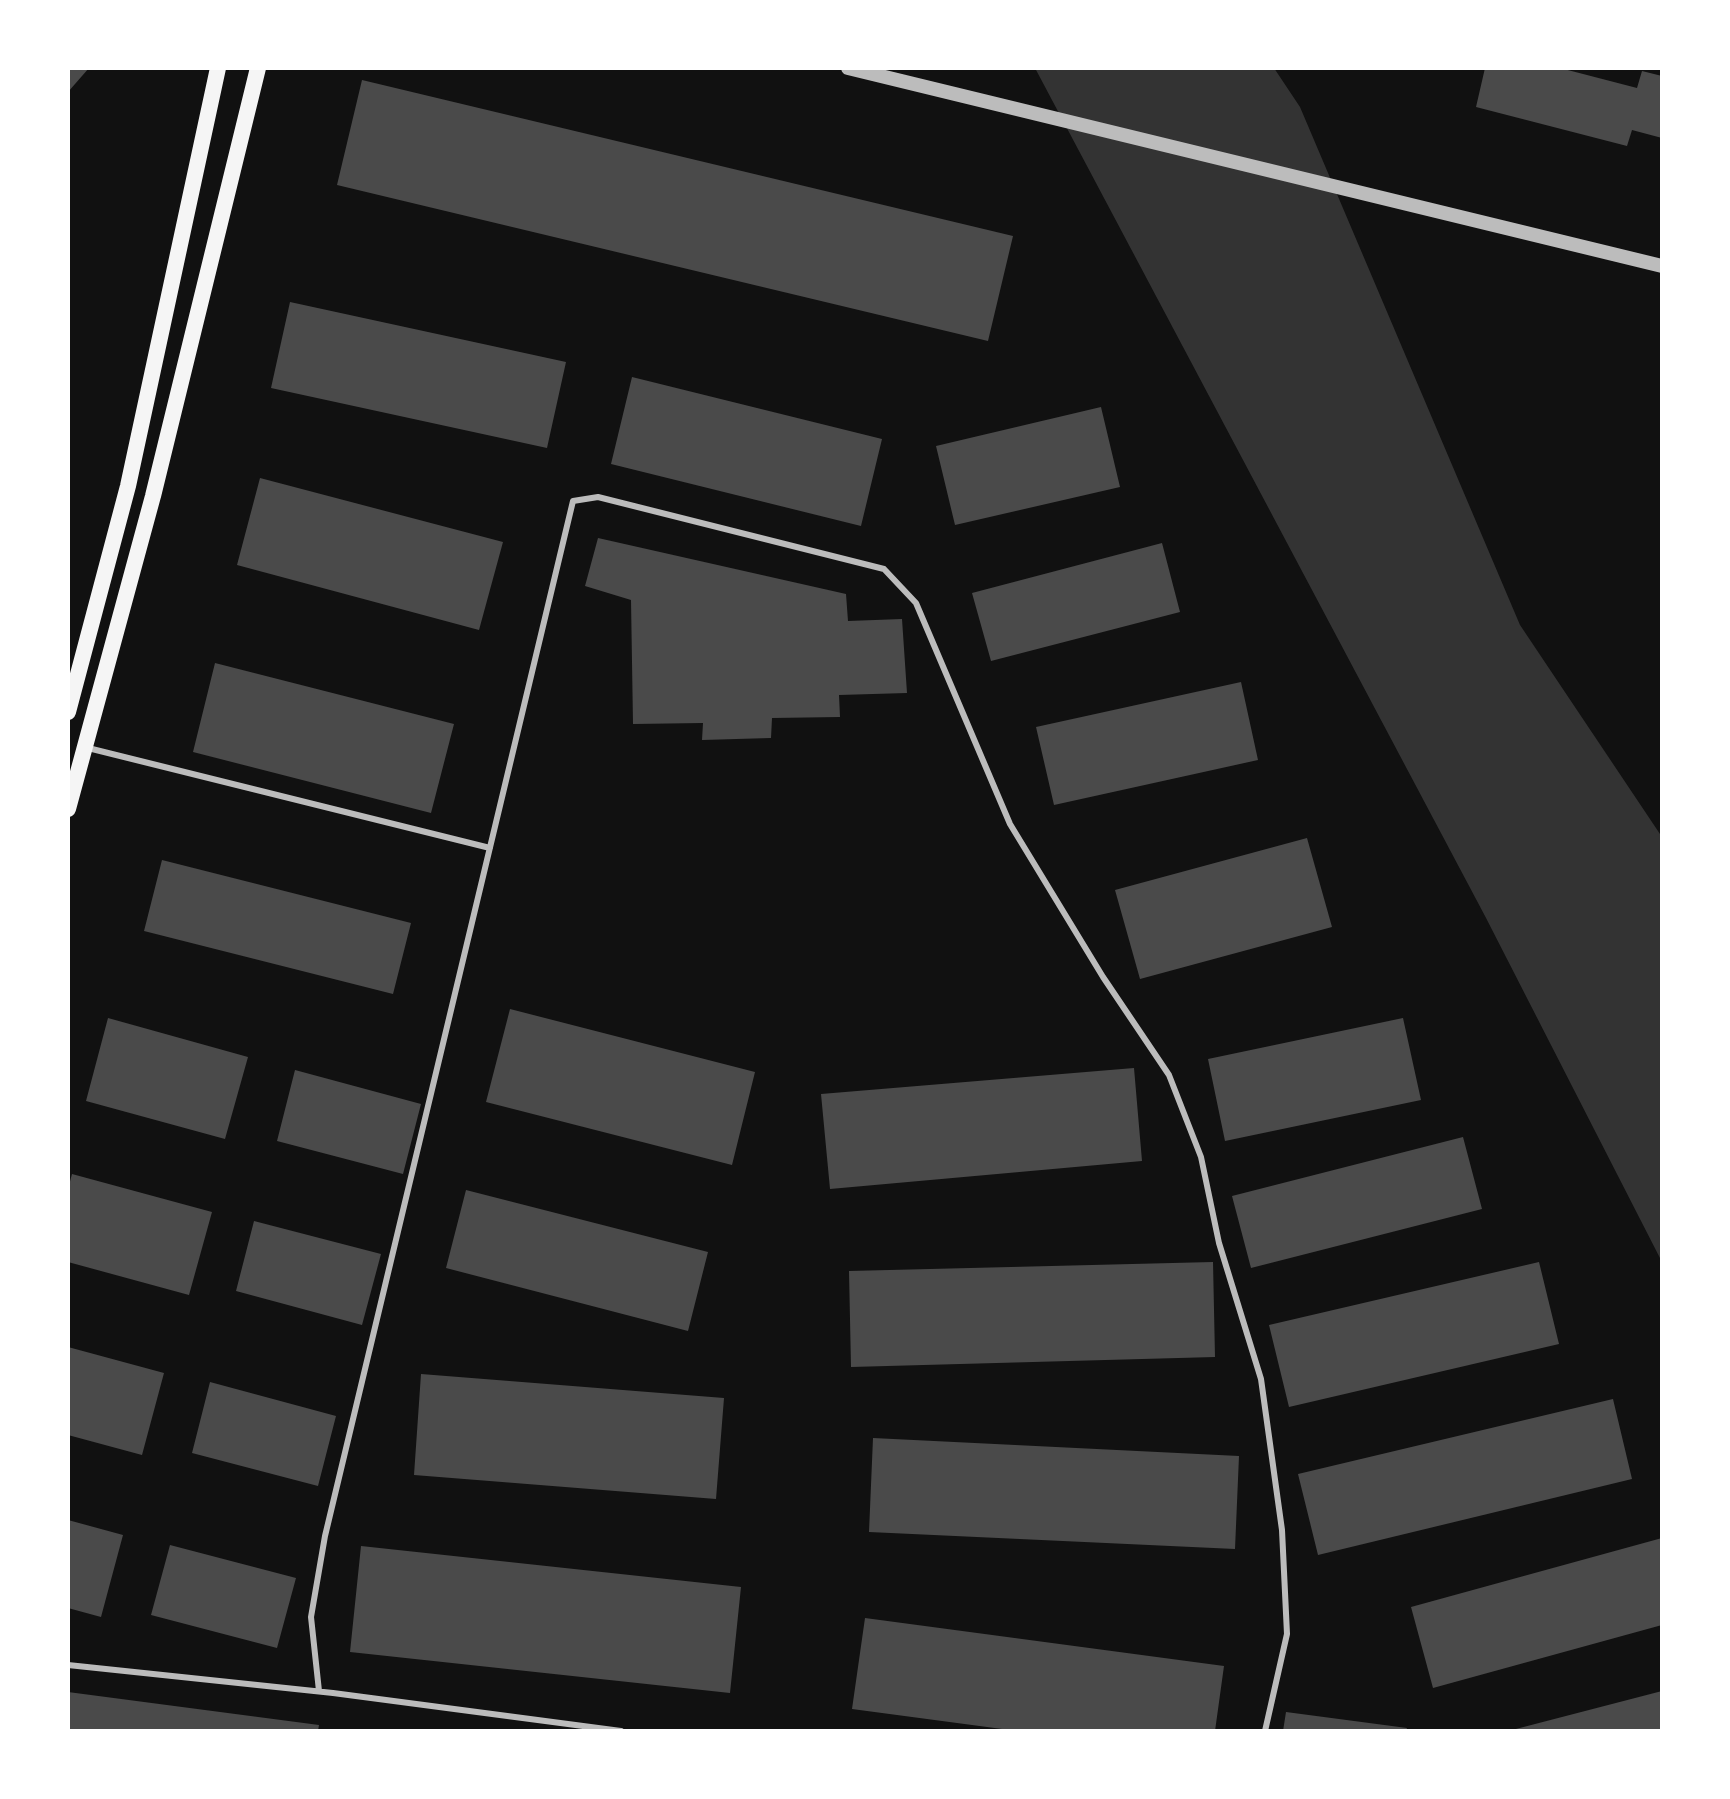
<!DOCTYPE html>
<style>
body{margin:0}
#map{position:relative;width:1730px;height:1799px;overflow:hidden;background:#111;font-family:Signika,sans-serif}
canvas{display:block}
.frame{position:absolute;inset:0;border:70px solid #fff;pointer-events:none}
</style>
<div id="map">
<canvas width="1730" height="1799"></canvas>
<div class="frame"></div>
</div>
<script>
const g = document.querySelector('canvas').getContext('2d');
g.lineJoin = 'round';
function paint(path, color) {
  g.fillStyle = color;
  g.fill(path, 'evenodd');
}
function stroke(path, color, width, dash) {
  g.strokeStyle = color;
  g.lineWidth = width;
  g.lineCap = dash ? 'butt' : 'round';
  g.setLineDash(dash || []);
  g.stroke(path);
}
paint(new Path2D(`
 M1035 68H1274L1300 107 1520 625 1662 837V1262L1485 916Z`), '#333');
paint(new Path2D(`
 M68 68H89L68 92Z
 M1485 68H1560L1637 88 1642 71 1662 76V138L1632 130 1627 146 1476 107Z
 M362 80 1013 236 988 341 337 185Z
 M290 302 566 362 547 448 271 388Z
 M632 377 882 439 861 526 611 464Z
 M1101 407 1120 487 955 525 936 446Z
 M260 478 503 542 479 630 237 565Z
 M598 538 846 594 848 621 902 619 907 693 839 695 840 717 772 718 771 738 702 740 703 723 633 724 631 600 585 586Z
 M1162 543 1180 612 991 661 972 593Z
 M215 663 454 724 431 813 193 752Z
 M1241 682 1258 760 1054 805 1036 727Z
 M1307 838 1332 927 1140 979 1115 890Z
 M162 860 411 923 393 994 144 931Z
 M510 1009 755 1072 732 1165 486 1102Z
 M108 1018 248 1057 225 1139 86 1101Z
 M1403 1018 1421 1100 1225 1141 1208 1059Z
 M1134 1068 1142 1161 830 1189 821 1094Z
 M295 1070 421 1104 403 1174 277 1141Z
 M1463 1137 1482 1209 1251 1268 1232 1196Z
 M72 1174 212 1212 189 1295 68 1262V1189Z
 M466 1190 708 1252 688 1331 446 1268Z
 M254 1221 381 1254 362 1325 236 1291Z
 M1213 1262 1215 1357 851 1367 849 1271Z
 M1539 1262 1559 1344 1289 1407 1269 1325Z
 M68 1347 164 1373 142 1455 68 1435Z
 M421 1374 724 1398 716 1499 414 1475Z
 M210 1382 336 1416 318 1486 192 1453Z
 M1613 1399 1632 1479 1318 1555 1298 1474Z
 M873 1438 1239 1456 1235 1549 869 1532Z
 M68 1520 123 1535 101 1617 68 1608Z
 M1662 1538V1625L1433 1688 1411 1607Z
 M170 1545 296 1578 277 1648 151 1615Z
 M361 1546 741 1587 730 1693 350 1652Z
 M865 1618 1224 1666 1215 1731H1017L852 1709Z
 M1662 1691V1731H1512V1730Z
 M68 1692 319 1725 318 1731H68Z
 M1286 1712 1407 1728 1406 1731H1283Z`), '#4a4a4a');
stroke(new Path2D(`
 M88 748 490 848
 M68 1665 333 1693 621 1731
 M319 1691 311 1617 325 1536 573 501 598 497 884 569 916 603 1010 824 1103 977 1169 1075 1201 1157 1219 1243 1261 1379 1282 1530 1287 1634 1265 1731`), '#bcbcbc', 6);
stroke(new Path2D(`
 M848 68 1662 266`), '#bcbcbc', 14);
stroke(new Path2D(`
 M68 712 128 486 218 68
 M68 809 153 496 258 68`), '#f5f5f5', 16);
</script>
